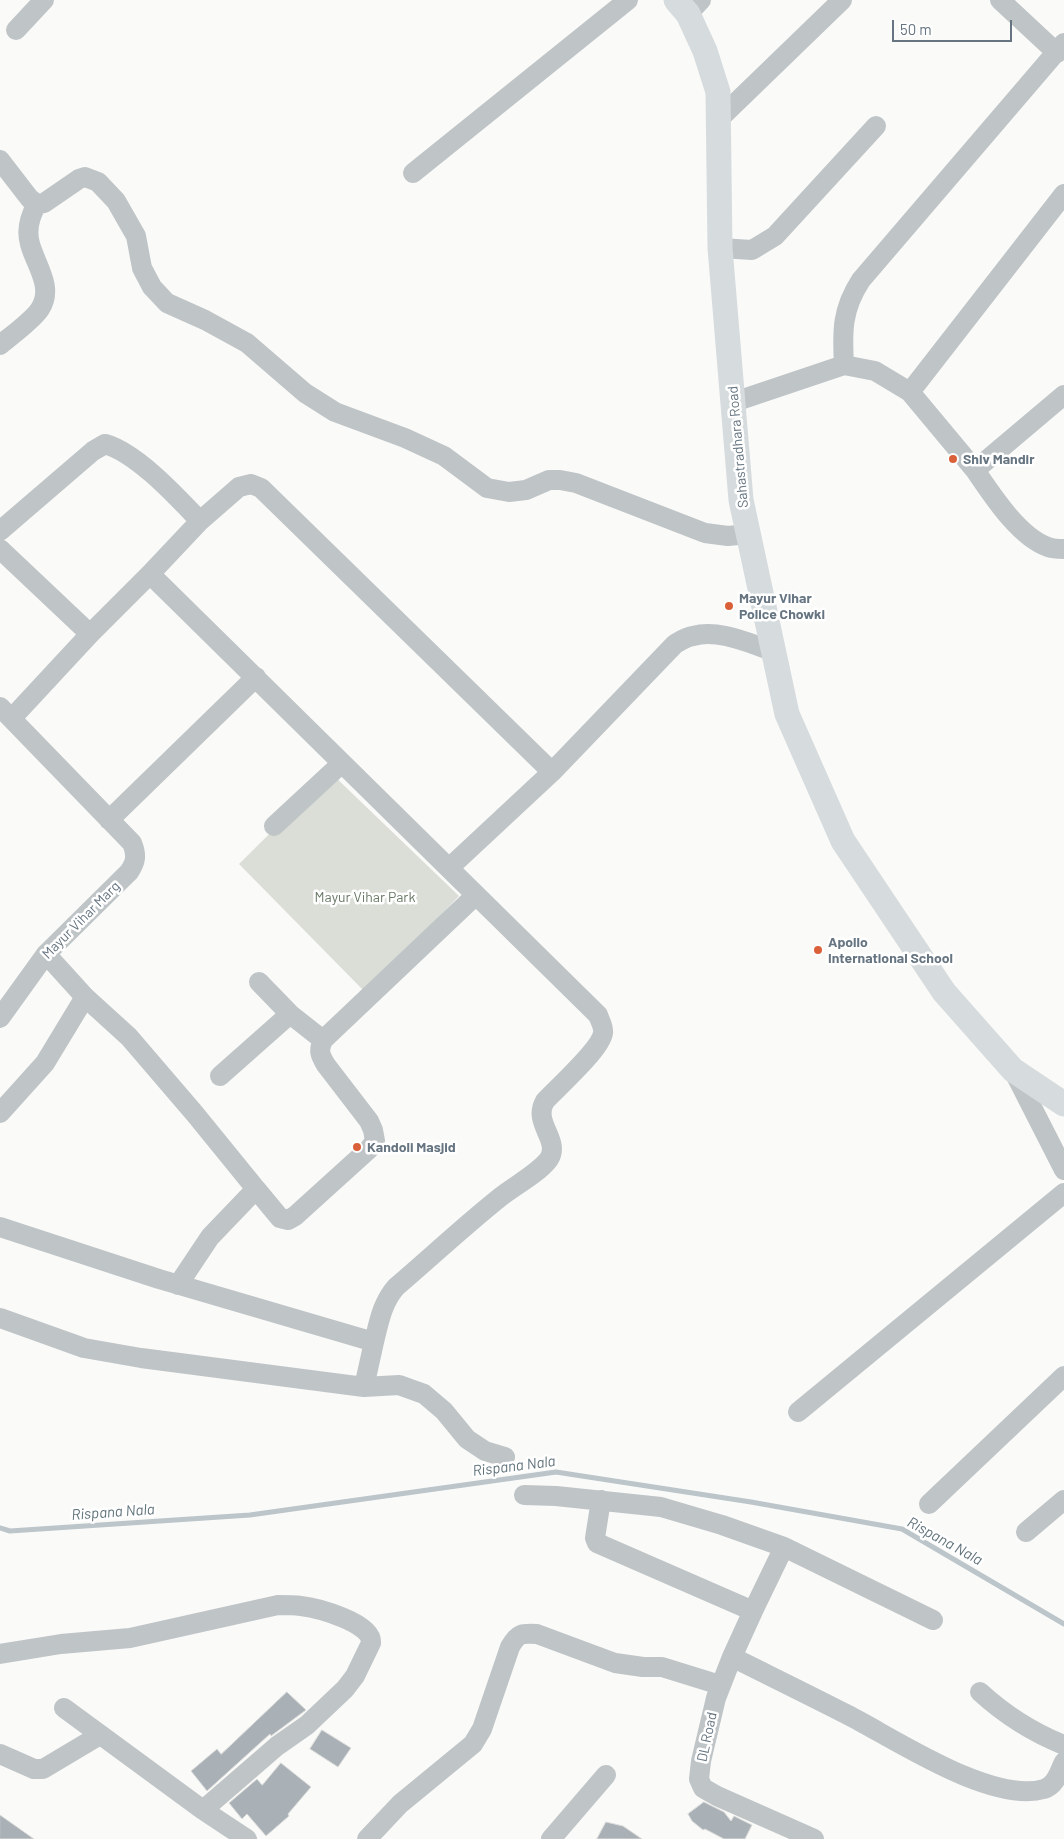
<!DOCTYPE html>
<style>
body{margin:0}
#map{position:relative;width:1064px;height:1839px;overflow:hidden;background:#fafaf8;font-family:Barlow,sans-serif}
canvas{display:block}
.scale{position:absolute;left:892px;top:20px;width:120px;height:22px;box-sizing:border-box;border:2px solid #667581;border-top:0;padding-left:6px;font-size:15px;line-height:18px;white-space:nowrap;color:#667581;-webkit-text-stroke:4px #fff;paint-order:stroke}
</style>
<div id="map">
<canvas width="1064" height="1839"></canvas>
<div class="scale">50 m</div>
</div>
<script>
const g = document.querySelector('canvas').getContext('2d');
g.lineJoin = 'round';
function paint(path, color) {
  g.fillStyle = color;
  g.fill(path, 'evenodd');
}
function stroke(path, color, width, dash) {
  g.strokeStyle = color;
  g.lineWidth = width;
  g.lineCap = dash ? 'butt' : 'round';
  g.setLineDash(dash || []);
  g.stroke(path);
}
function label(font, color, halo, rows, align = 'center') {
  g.font = font + ' Barlow,sans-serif';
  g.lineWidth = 5;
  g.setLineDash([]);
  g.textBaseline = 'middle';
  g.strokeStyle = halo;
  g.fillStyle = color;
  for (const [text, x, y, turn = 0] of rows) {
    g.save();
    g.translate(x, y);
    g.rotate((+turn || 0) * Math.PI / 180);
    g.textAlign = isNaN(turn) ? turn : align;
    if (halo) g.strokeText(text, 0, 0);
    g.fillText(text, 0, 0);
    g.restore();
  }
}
paint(new Path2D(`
 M331 773 459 896 366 993 239 864Z`), '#daded7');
stroke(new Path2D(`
 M0 1528 10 1531 250 1515 556 1472 751 1502 902 1529 1064 1624`), '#bbc5ca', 5);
const building = new Path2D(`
 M287 1692 306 1710 271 1736 270 1734 207 1791 191 1771 217 1749 221 1754Z
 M322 1730 351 1748 338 1767 310 1749Z
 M281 1763 311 1787 288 1814 289 1816 266 1836 247 1814 242 1819 229 1803 257 1779 262 1785Z
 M704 1802 724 1812 731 1821 734 1816 752 1825 745 1839H724L705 1829 703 1830 692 1821 688 1814Z
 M0 1815 34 1839H0Z
 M606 1822 623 1826 642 1839H597Z`);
paint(building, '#a9b1b7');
stroke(building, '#dcdcda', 1);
stroke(new Path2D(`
 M1000 0 1057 53
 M688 14 701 0
 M16 30 44 0
 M1064 43 861 280C842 309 842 331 844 365L875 371 910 392 1064 194
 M718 120 842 0
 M0 160 30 199 37 204 44 203 79 179 85 177 98 182 116 201 136 236 142 268 152 287 167 303 205 320 247 343 305 393 335 412 405 438 444 456 487 488 509 492 526 490 549 480H560L576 483 705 533 728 536 748 534
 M413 173 628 0
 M720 248 752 250 775 236 876 126
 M0 345C11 336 33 320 40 309 54 287 36 266 30 244 26 230 30 216 37 204
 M910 392 975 470 1064 395
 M734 402 844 365
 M975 470C992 495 1019 537 1048 547 1053 549 1059 549 1064 549
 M0 531 93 451 105 444C137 453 177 497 200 521
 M0 549 90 634
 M150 574 598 1015C600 1021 604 1027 603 1033 601 1049 557 1088 545 1101 532 1123 561 1140 549 1159 538 1174 512 1187 498 1199 463 1227 430 1258 396 1287 382 1303 379 1322 374 1342
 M0 707 132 843C137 855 136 862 129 872L46 954 0 1018
 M12 718 90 634 150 574 200 521 239 487 251 484 261 488 552 772
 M109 820 256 677
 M274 826 342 763
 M449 868 552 772 675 644C680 641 686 637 693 636 719 629 748 643 773 651
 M46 954 85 997 129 1037 195 1114 256 1189 210 1237 178 1285
 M259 982 290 1014 323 1040
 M1013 1070 1064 1170
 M220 1076 290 1014
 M0 1113 45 1063 85 997
 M256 1189 280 1218 288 1220 295 1216 369 1149 375 1141 373 1130 369 1121 326 1065C320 1055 318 1051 323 1040L476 895
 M0 1227 159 1279 374 1342 364 1387 141 1358 84 1348 0 1318
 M364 1387 399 1385 424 1394 444 1411 467 1439 485 1451 505 1457
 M798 1412 1064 1193
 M524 1495 556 1496 661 1507 722 1525 784 1547 753 1611
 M601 1500 595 1538 597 1543 753 1611 732 1657C770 1676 809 1695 848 1715 895 1739 991 1804 1044 1789 1056 1785 1059 1772 1064 1762
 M929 1504 1064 1376
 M1026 1532 1064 1500
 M784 1547 933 1620
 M0 1654 61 1644 130 1638 278 1605C285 1605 294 1605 301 1606 318 1608 373 1623 371 1643L355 1676 345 1689 307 1725 277 1746 203 1810
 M732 1657 716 1698 701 1761 699 1779 703 1788 717 1796 814 1839
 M980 1692C1004 1714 1034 1733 1064 1745
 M64 1708 203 1810 247 1839
 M0 1754 34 1769H43L100 1735
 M367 1839 400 1804 473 1744 482 1729 510 1647C518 1633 522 1633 537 1634L615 1663 643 1667H662L720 1685
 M551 1839 606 1775`), '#bfc4c7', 20);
stroke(new Path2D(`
 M676 0 688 14 705 51 718 92 720 248 741 500 787 714 843 841 944 992 1013 1070 1064 1104`), '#d6dbde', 25);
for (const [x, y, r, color] of [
 [953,459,5,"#d96038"],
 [729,606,5,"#d96038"],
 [818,950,5,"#d96038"],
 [357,1147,5,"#d96038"]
]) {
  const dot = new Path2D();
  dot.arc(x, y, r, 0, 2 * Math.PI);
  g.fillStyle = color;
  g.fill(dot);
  stroke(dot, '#fff', 2);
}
label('14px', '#667581', '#fff', [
 ["Sahastradhara Road",738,447,-95],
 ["Mayur Vihar Marg",81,920,-45],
 ["DL Road",707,1737,-78]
]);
label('bold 14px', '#667581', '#fff', [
 ["Shiv Mandir",963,459],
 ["Mayur Vihar",739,598],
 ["Police Chowki",739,614],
 ["Apollo",828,942],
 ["International School",828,958],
 ["Kandoli Masjid",367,1147]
], 'left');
label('14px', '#687965', '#fff', [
 ["Mayur Vihar Park",365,897]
]);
label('italic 15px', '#61737b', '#fff', [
 ["Rispana Nala",514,1466,-7],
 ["Rispana Nala",113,1512,-4],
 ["Rispana Nala",945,1541,29]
]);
</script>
